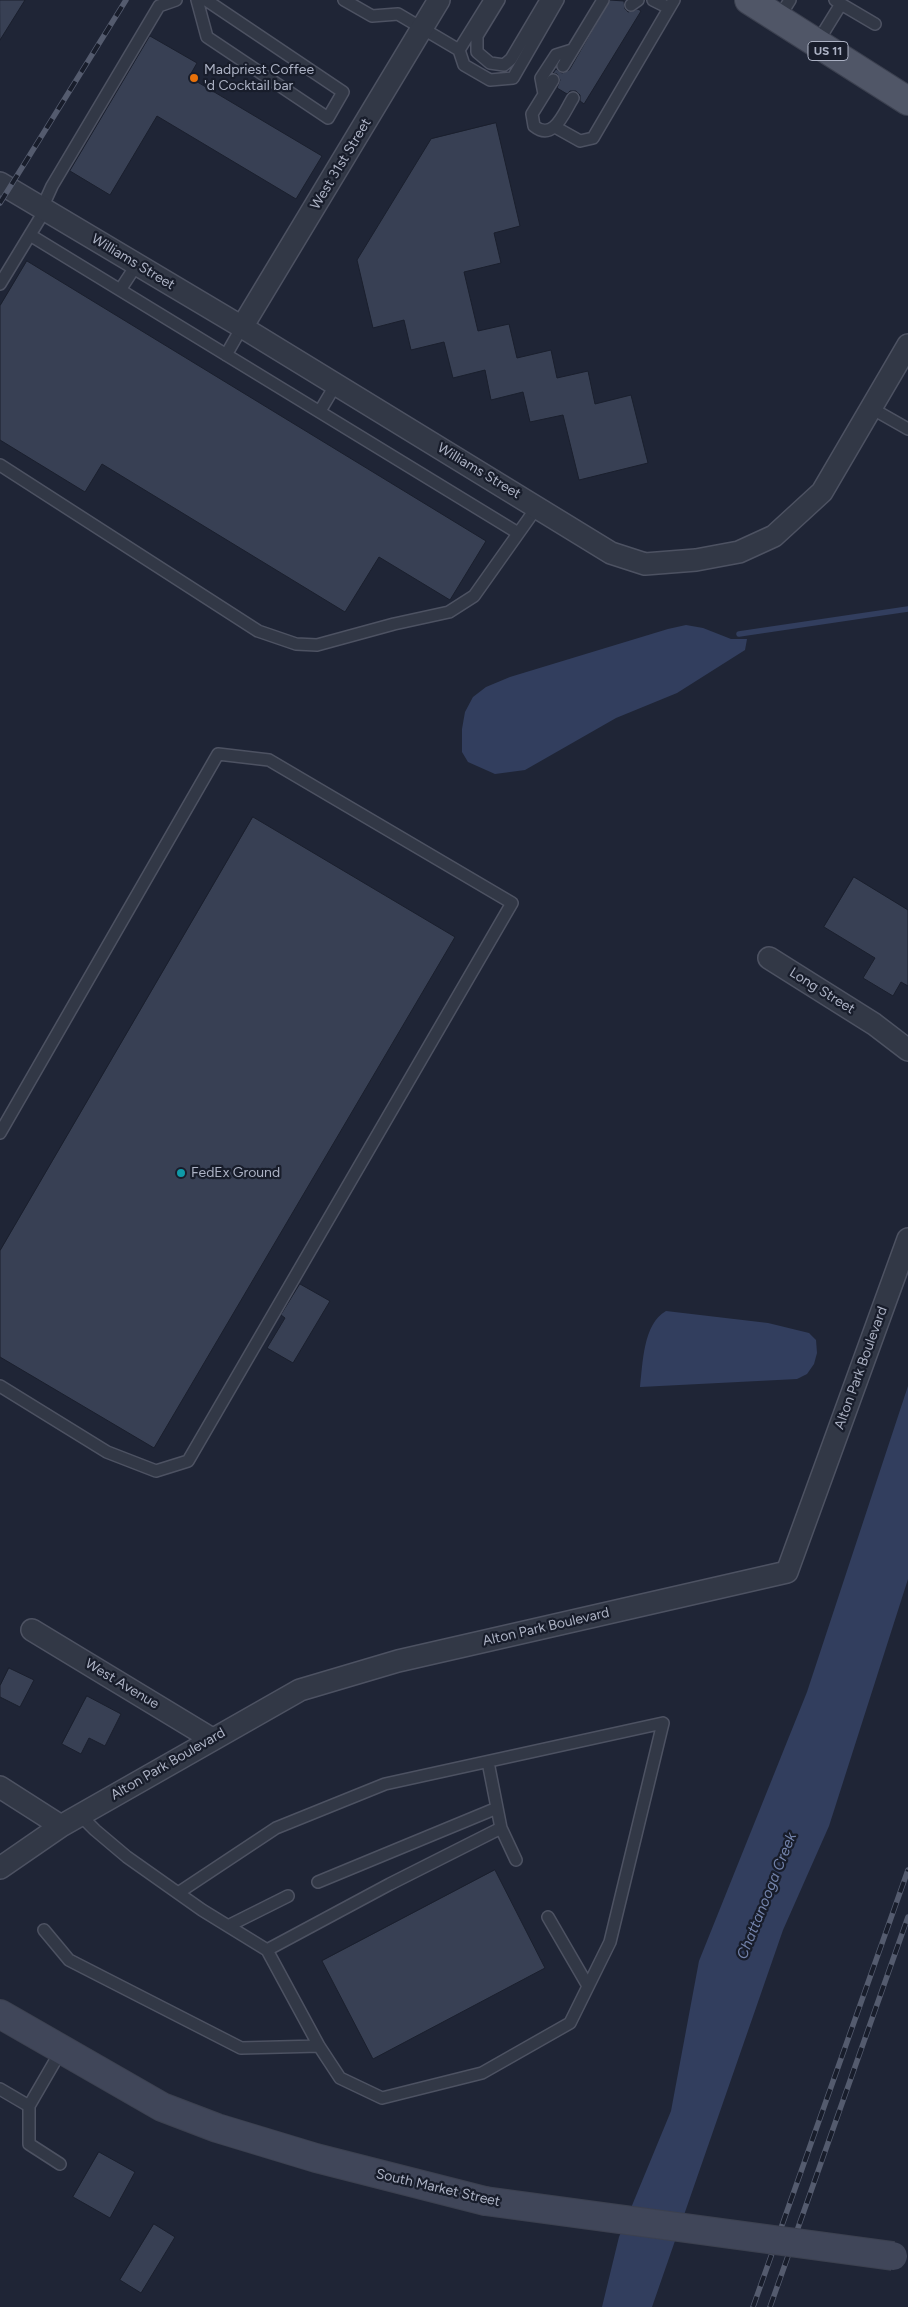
<!DOCTYPE html>
<style>
body{margin:0}
canvas{display:block;background:#1f2536}
</style>
<canvas width="908" height="2307"></canvas>
<script>
const g = document.querySelector('canvas').getContext('2d');
g.lineJoin = 'round';
function paint(path, color) {
  g.fillStyle = color;
  g.fill(path, 'evenodd');
}
function stroke(path, color, width, dash) {
  g.strokeStyle = color;
  g.lineWidth = width;
  g.lineCap = dash ? 'butt' : 'round';
  g.setLineDash(dash || []);
  g.stroke(path);
}
function label(font, color, halo, rows, align = 'center') {
  g.font = font + ' Figtree,sans-serif';
  g.lineWidth = 4.5;
  g.setLineDash([]);
  g.textBaseline = 'middle';
  g.strokeStyle = halo;
  g.fillStyle = color;
  for (const [text, x, y, turn = 0] of rows) {
    g.save();
    g.translate(x, y);
    g.rotate((+turn || 0) * Math.PI / 180);
    g.textAlign = isNaN(turn) ? turn : align;
    if (halo) g.strokeText(text, 0, 0);
    g.fillText(text, 0, 0);
    g.restore();
  }
}
paint(new Path2D(`
 M686 625 703 628 731 639H747L745 650 677 693 616 718 525 770 495 774 468 762 462 752V729L465 712 473 697 486 687 510 677 668 629Z
 M666 1311 768 1323 809 1333 816 1340 817 1353 814 1364 807 1374 797 1379 640 1387C643 1363 643 1324 666 1311Z
 M908 1386V1579L829 1826 783 1930 652 2307H602L619 2237 671 2111 699 1961 807 1692Z`), '#323e5e');
stroke(new Path2D(`
 M739 634 908 609`), '#323e5e', 5.5);
const building = new Path2D(`
 M0 0H25L0 40Z
 M610 0 624 1 625 9 628 12 638 9 641 11 584 104 580 101V95L576 91H570L567 94 557 88 560 80 557 74 553 73 556 69 562 73 569 70Z
 M150 36 197 63 189 77 322 156 296 199 157 116 110 195 70 171Z
 M496 123 520 226 494 233 501 263 464 272 478 331 509 324 517 358 551 350 557 378 588 371 595 404 631 395 648 463 579 480 563 415 530 422 523 392 491 400 485 370 453 378 444 342 411 350 404 320 373 328 357 260 431 139Z
 M27 261 486 541 450 600 379 557 345 612 102 464 85 492 0 440V306Z
 M253 817 455 937 154 1448 0 1357V1251Z
 M854 877 908 910V986L901 982 893 996 863 978 875 958 824 927Z
 M300 1284 330 1301 293 1363 267 1348 285 1318 281 1315Z
 M9 1668 34 1680 20 1707 0 1697V1686Z
 M87 1696 121 1714 105 1746 89 1738 81 1754 62 1744Z
 M495 1870 545 1968 373 2059 322 1961Z
 M99 2152 135 2172 110 2218 73 2197Z
 M154 2224 175 2237 141 2293 120 2280Z`);
paint(building, '#384054');
stroke(building, '#1a1f2d', 1);
const service = new Path2D(`
 M197 0 207 37 328 118 343 92 206 0
 M344 0 372 16 398 14 459 50
 M490 0 459 50 464 65 490 80 513 78 558 0
 M499 0 477 36V52L490 63 504 65 511 59 546 0
 M653 0 669 8
 M841 4 875 24
 M631 5 638 0
 M778 19 790 0
 M817 43 841 4 835 0
 M563 66 603 0
 M553 80 532 114 534 126C554 142 564 112 573 98
 M544 94 541 78 556 55 572 50
 M555 127 580 141 593 138 674 0
 M42 208 52 186 159 6 176 0
 M30 235 518 533
 M0 284 45 210
 M120 290 137 264
 M226 355 242 327
 M871 408 908 429
 M320 411 336 384
 M0 465 258 631 296 644 317 645 394 624 449 612 474 596 537 507
 M0 1133 218 754 269 760 512 903 188 1461 156 1471 107 1452 0 1386
 M488 1762 501 1828
 M80 1815 95 1830 127 1857 202 1910 267 1950 319 2046 340 2078 382 2098 482 2073 570 2023 610 1942 663 1723 385 1784 276 1828 178 1893
 M318 1882 497 1808
 M548 1917 588 1986
 M228 1926 288 1896
 M44 1930 69 1960 241 2048 319 2046
 M267 1950 390 1884 501 1828 516 1860
 M0 2089 29 2106 62 2049
 M29 2106V2144L60 2164`);
const minor = new Path2D(`
 M0 183 242 327 611 553 645 564 696 560 739 552 774 536 822 492 908 345
 M242 327 439 0
 M769 958 874 1024 908 1050
 M32 1630 212 1739
 M0 1787 61 1826
 M0 1868 61 1826 300 1690 398 1661 787 1572 908 1239`);
const secondary = new Path2D(`
 M0 2014 162 2107 217 2128 316 2158 485 2201`);
const primary = new Path2D(`
 M749 0 908 101`);
stroke(service, '#4d5262', 14);
stroke(minor, '#4d5262', 24);
stroke(secondary, '#3c4150', 30);
stroke(primary, '#3c4150', 30);
stroke(service, '#323846', 11);
stroke(minor, '#323846', 21);
stroke(secondary, '#404659', 28);
stroke(primary, '#505667', 28);
const rail = new Path2D(`
 M0 203 126 0
 M753 2307 908 1870
 M770 2307 908 1917`);
stroke(rail, '#545b6e', 5.5);
stroke(rail, '#181d2b', 4, [11]);
const secondaryBridge = new Path2D(`
 M485 2201 893 2256`);
stroke(secondaryBridge, '#3c4150', 30, []);
stroke(secondaryBridge, '#404659', 28);
for (const [x, y, r, color] of [
 [194,78,5,"#e8710a"],
 [181,1173,5,"#0f9aa8"]
]) {
  const dot = new Path2D();
  dot.arc(x, y, r, 0, 2 * Math.PI);
  g.fillStyle = color;
  g.fill(dot);
  stroke(dot, '#181d2b', 2);
}
for (const [x, y, w] of [
 [828,51,40]
]) {
  const box = new Path2D();
  box.roundRect(x - w / 2, y - 9.5, w, 19, 4);
  g.fillStyle = '#181d2b';
  g.fill(box);
  stroke(box, '#acb2c4', 1);
}
label('bold 12px', '#acb2c4', null, [
 ["US 11",828,51]
]);
label('14px', '#acb2c4', '#181d2b', [
 ["Madpriest Coffee",204,70],
 ["'d Cocktail bar",204,86],
 ["FedEx Ground",191,1173]
], 'left');
label('14px', '#acb2c4', '#181d2b', [
 ["West 31st Street",341,164,-59],
 ["Williams Street",133,262,31],
 ["Williams Street",479,471,31],
 ["Long Street",822,991,32],
 ["Alton Park Boulevard",861,1368,-70],
 ["Alton Park Boulevard",546,1627,-13],
 ["West Avenue",122,1684,31],
 ["Alton Park Boulevard",168,1764,-30],
 ["South Market Street",438,2188,13]
]);
label('italic 15px', '#7484ac', '#181d2b', [
 ["Chattanooga Creek",767,1896,-68]
]);
</script>
